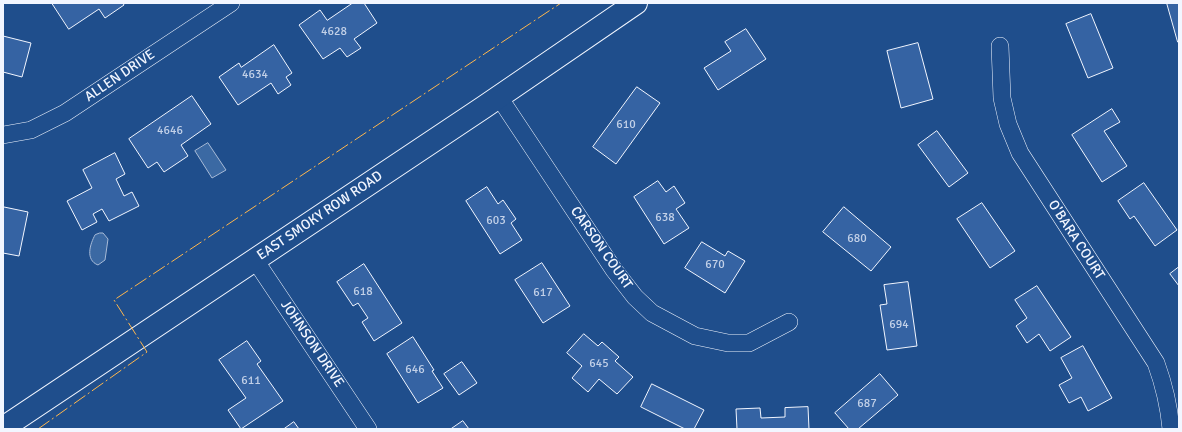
<!DOCTYPE html>
<style>
body{margin:0}
#map{position:relative;width:1182px;height:432px;overflow:hidden;background:#1f4e8c;font-family:Signika,sans-serif}
canvas{display:block}
.frame{position:absolute;inset:0;border:4px solid #f2f6ff;pointer-events:none}
</style>
<div id="map">
<canvas width="1182" height="432"></canvas>
<div class="frame"></div>
</div>
<script>
const g = document.querySelector('canvas').getContext('2d');
g.lineJoin = 'round';
function paint(path, color) {
  g.fillStyle = color;
  g.fill(path, 'evenodd');
}
function stroke(path, color, width, dash) {
  g.strokeStyle = color;
  g.lineWidth = width;
  g.lineCap = dash ? 'butt' : 'round';
  g.setLineDash(dash || []);
  g.stroke(path);
}
function label(font, color, halo, rows, align = 'center') {
  g.font = font + ' Signika,sans-serif';
  g.lineWidth = 3;
  g.setLineDash([]);
  g.textBaseline = 'middle';
  g.strokeStyle = halo;
  g.fillStyle = color;
  for (const [text, x, y, turn = 0] of rows) {
    g.save();
    g.translate(x, y);
    g.rotate((+turn || 0) * Math.PI / 180);
    g.textAlign = isNaN(turn) ? turn : align;
    if (halo) g.strokeText(text, 0, 0);
    g.fillText(text, 0, 0);
    g.restore();
  }
}
const water = new Path2D(`
 M208 143 226 170 212 178 195 151Z
 M100 233H103L108 239 105 260 98 265C85 260 90 244 95 235Z`);
paint(water, '#3b69a3');
stroke(water, '#a8bbd7', 1);
const building = new Path2D(`
 M52 3H123L124 5 105 18 99 9 69 29Z
 M353 3H364L377 23 354 39 361 48 347 57 340 48 323 59 299 25 320 10 327 20Z
 M1167 3H1179V42H1178Z
 M1091 14 1113 68 1088 78 1066 24Z
 M746 29 766 59 718 90 704 68 731 51 725 42Z
 M3 36 31 43 22 77 3 72Z
 M918 43 933 99 901 108 887 51Z
 M274 45 292 73 286 77 291 85 278 94 271 83 238 105 219 77 239 63 241 67Z
 M637 87 660 103 616 164 593 147Z
 M192 96 211 124 181 145 188 156 164 172 157 162 148 168 129 139Z
 M1112 109 1120 122 1104 131 1127 166 1102 182 1072 135Z
 M937 131 968 173 949 187 918 145Z
 M115 153 125 174 116 179 124 196 132 192 139 206 109 221 102 209 93 214 97 222 82 230 67 201 92 188 83 170Z
 M658 181 666 192 674 186 685 203 676 209 689 228 664 244 634 197Z
 M1144 183 1177 230 1155 246 1134 216 1130 219 1118 201Z
 M487 187 498 204 503 200 516 219 511 223 522 240 500 254 466 201Z
 M982 203 1015 251 990 268 957 219Z
 M4 207 28 212 19 256 3 253V214Z
 M844 207 891 247 871 271 823 232Z
 M702 242 725 256 728 251 745 261 725 293 685 268Z
 M542 263 570 306 543 323 515 280Z
 M364 264 402 323 374 341 362 322 368 318 358 303 353 306 337 282Z
 M1179 267V286L1170 274Z
 M908 282 917 346 887 350 880 305 887 304 884 285Z
 M1037 286 1071 337 1050 351 1039 334 1027 343 1016 326 1027 318 1015 300Z
 M584 334 598 346 602 342 619 357 615 361 633 377 617 394 599 379 588 392 572 378 582 366 567 353Z
 M413 337 434 370 432 371 443 388 418 403 387 354Z
 M247 341 261 361 257 364 283 401 241 429 228 410 246 398 219 360Z
 M1083 346 1112 398 1088 411 1081 397 1069 403 1059 385 1072 378 1061 358Z
 M462 362 477 383 459 395 444 374Z
 M880 374 898 395 858 429H849L835 413Z
 M652 384 704 410 694 429H685L641 407Z
 M808 407 809 429H737L736 409 760 408 761 418 785 417V408Z
 M463 421 469 429H451Z
 M294 422 299 429H284Z`);
paint(building, '#3563a3');
stroke(building, '#f2f6ff', 1);
const street = new Path2D(`
 M1000 46 1002 98 1008 124 1020 153 1156 363C1164 385 1169 406 1171 429
 M499 97 614 270 635 297 652 313 695 336 728 343H749L789 322
 M3 135 31 130 65 113 231 3
 M255 260 368 429`);
const secondary = new Path2D(`
 M3 428 484 107 636 3`);
stroke(street, '#f2f6ff', 18);
stroke(secondary, '#f2f6ff', 24);
stroke(street, '#1f4e8c', 17);
stroke(secondary, '#1f4e8c', 22);
stroke(new Path2D(`
 M38 429 147 352 114 300 561 3`), '#ffb74d', 1, [14, 3, 2, 3]);
label('12px', '#c3d1e8', null, [
 ["4628",334,32],
 ["4634",255,75],
 ["610",626,125],
 ["4646",170,131],
 ["638",665,218],
 ["603",496,221],
 ["680",857,239],
 ["670",715,265],
 ["618",363,292],
 ["617",543,293],
 ["694",899,325],
 ["645",599,364],
 ["646",415,370],
 ["611",251,381],
 ["687",867,404]
]);
label('14px', '#f2f6ff', '#1f4e8c', [
 ["ALLEN DRIVE",120,76,-34],
 ["EAST SMOKY ROW ROAD",320,216,-34],
 ["O'BARA COURT",1076,240,57],
 ["CARSON COURT",601,248,55],
 ["JOHNSON DRIVE",312,344,56]
]);
</script>
